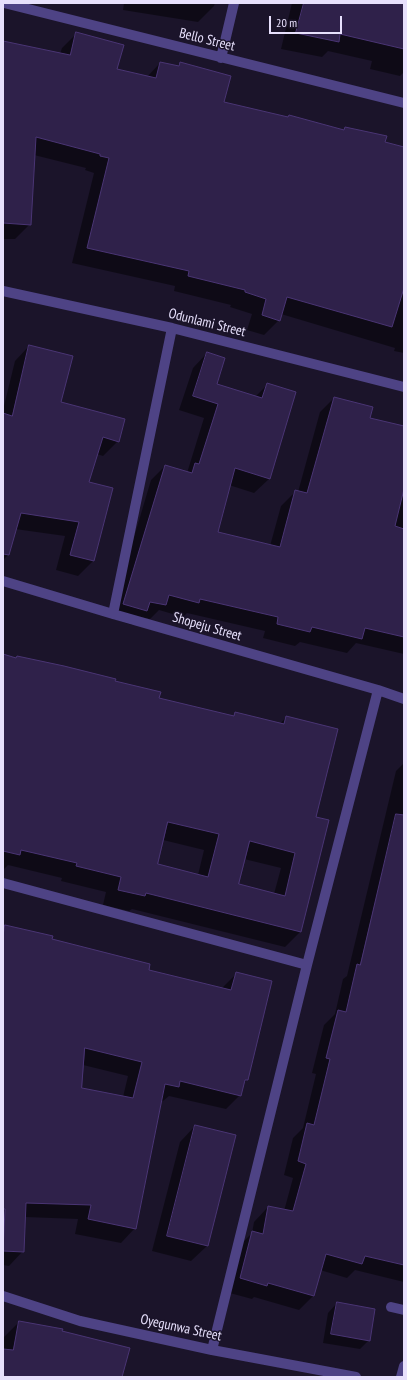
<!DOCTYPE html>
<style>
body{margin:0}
#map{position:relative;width:407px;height:1380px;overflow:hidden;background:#1b142a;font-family:"PT Sans Narrow",sans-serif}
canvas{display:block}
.frame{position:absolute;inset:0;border:4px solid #e7e0fc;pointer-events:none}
.scale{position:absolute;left:269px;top:16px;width:73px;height:18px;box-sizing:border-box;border:2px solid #e7e0fc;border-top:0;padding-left:5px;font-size:12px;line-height:14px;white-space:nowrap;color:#e7e0fc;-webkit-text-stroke:3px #1b142a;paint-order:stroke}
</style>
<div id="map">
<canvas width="407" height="1380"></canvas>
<div class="frame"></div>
<div class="scale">20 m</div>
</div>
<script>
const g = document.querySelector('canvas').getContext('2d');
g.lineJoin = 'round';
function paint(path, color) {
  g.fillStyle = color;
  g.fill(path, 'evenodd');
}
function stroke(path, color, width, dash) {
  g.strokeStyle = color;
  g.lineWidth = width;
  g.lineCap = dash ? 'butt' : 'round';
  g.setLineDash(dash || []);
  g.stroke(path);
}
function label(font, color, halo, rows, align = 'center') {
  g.font = font + ' "PT Sans Narrow",sans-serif';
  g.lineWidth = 3;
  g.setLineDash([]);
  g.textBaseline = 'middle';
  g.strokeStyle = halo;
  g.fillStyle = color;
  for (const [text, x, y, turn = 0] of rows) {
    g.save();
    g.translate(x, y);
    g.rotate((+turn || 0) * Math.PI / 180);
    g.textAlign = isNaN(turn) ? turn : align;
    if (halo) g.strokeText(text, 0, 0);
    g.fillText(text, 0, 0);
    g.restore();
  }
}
paint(new Path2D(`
 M124 3H215L214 6 198 22 123 10Z
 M292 3H404V72L400 76 370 69 372 61 328 51 322 57 281 49Z
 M77 33 116 70 147 77 160 63 176 67 180 63 223 102 287 118 289 116 343 130 345 128 384 143 404 148V353L394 351 395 348 281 314 279 320 264 335 247 330 252 314 230 307 231 305 174 291 175 286 72 263 94 173 85 170 86 168 34 155 30 224 15 239H3V41L60 54 62 48Z
 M29 346 60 403 118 441 103 456 97 454 88 482 112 489 93 561 78 576 56 570 65 536 15 529 8 555 3 560V410L15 361Z
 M207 353 215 384 255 397 267 385 295 393 269 479 254 493 229 485 216 533 270 546 281 506 295 492H298L320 412 334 398 368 419 404 427V654L356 643 347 653 300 642 295 646 263 638 265 631 187 613 183 617 159 610 150 619 140 617 132 625 110 618 151 480 165 466 187 473 204 418 179 410 193 368Z
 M3 655 114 682 158 699 232 717 236 713 280 724 286 717 315 817 300 932 285 947 132 909 129 911 103 905 106 892 61 881 62 878 8 865 3 870ZM163 840 204 850 198 875 157 865ZM244 859 281 868 274 894 237 885Z
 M404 763V1282L355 1270 347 1278 320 1270 313 1296 299 1310 254 1297 252 1299 226 1292 238 1247 252 1233 254 1222 268 1207 284 1211 293 1178 284 1175 293 1138 303 1128 316 1074 312 1073 324 1025 335 1014 343 979 347 976 396 771Z
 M6 926 147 971 222 988 236 974 247 1080 243 1084 240 1095 226 1109 169 1096 163 1101 161 1100 135 1228 121 1243 75 1234 78 1219 25 1217 23 1251 9 1266 3 1265V929ZM83 1065 128 1076 123 1097 81 1089Z
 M195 1126 207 1246 191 1261 152 1251 180 1142Z
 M337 1303 369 1340 360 1349 323 1343 328 1313Z
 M19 1322 61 1332 121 1377H3L4 1337Z`), '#0007');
const building = new Path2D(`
 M304 3H404V49L340 34 339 42 296 33Z
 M76 32 124 45 117 69 156 78 160 62 179 66 180 62 231 76 224 102 288 117 289 115 344 130 345 127 387 136 385 142 404 147V288L392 327 287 297 280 321 262 315 266 299 245 292V290L188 276 189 271 87 248 109 158 100 156V154L36 137 31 225 3 223V41L70 55Z
 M29 345 73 356 61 402 125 419 119 442 103 437 89 482 113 488 94 561 70 555 79 522 21 513 9 555 3 554V413L12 416Z
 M207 352 225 358 217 384 262 398 267 383 296 392 270 479 235 468 218 532 280 547 295 490 307 493 334 397 373 407 370 418 404 426V489L395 526 404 529V637L365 628 362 639 312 627 310 632 277 624 278 617 200 599 199 603 169 595 166 605 150 602 147 611 123 604 165 465 192 473 195 463 199 464 218 404 193 396Z
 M3 654 16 658 17 656 64 666 116 679 115 681 161 692 159 698 234 716 235 712 284 724 286 716 338 729 316 817 329 820 301 932 146 893 145 896 118 890 121 877 76 866 77 863 21 850 20 855 3 851ZM168 822 219 834 208 877 158 864ZM250 841 295 853 285 896 239 884Z
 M396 814 404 815V1265L365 1256 362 1264 326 1254 314 1296 268 1283 267 1286 240 1278 252 1231 263 1234 268 1206 293 1211 306 1164 298 1161 307 1123 314 1125 330 1059 326 1058 338 1010 346 1012 357 964 360 965Z
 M5 925 53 936 52 939 150 964 149 970 231 990 236 972 272 981 248 1080H245L241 1096 180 1081 179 1087 165 1084 136 1229 88 1219 91 1205 26 1203 24 1252 3 1251 5 1209H3V936ZM85 1048 142 1062 133 1098 82 1088Z
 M195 1125 236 1135 208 1246 167 1236Z
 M337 1302 375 1309 370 1341 331 1334Z
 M19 1321 63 1329 62 1331 130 1348 122 1377H3V1349L13 1350Z`);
paint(building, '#2f214a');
stroke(building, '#4a3574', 1);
stroke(new Path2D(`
 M4 3 404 103
 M221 58 234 3
 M3 291 172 328 404 387
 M3 581 113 614 378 690 404 699
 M113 614 172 328
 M3 883 307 965
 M3 1296 80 1321 212 1350 356 1377
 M391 1307 404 1310
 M212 1350 307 965 378 690
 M401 1377 404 1366`), '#4e4385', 10);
label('14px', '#e7e0fc', '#1b142a', [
 ["Bello Street",207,40,14],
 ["Odunlami Street",207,323,14],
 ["Shopeju Street",207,627,16],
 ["Oyegunwa Street",181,1328,12]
]);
</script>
